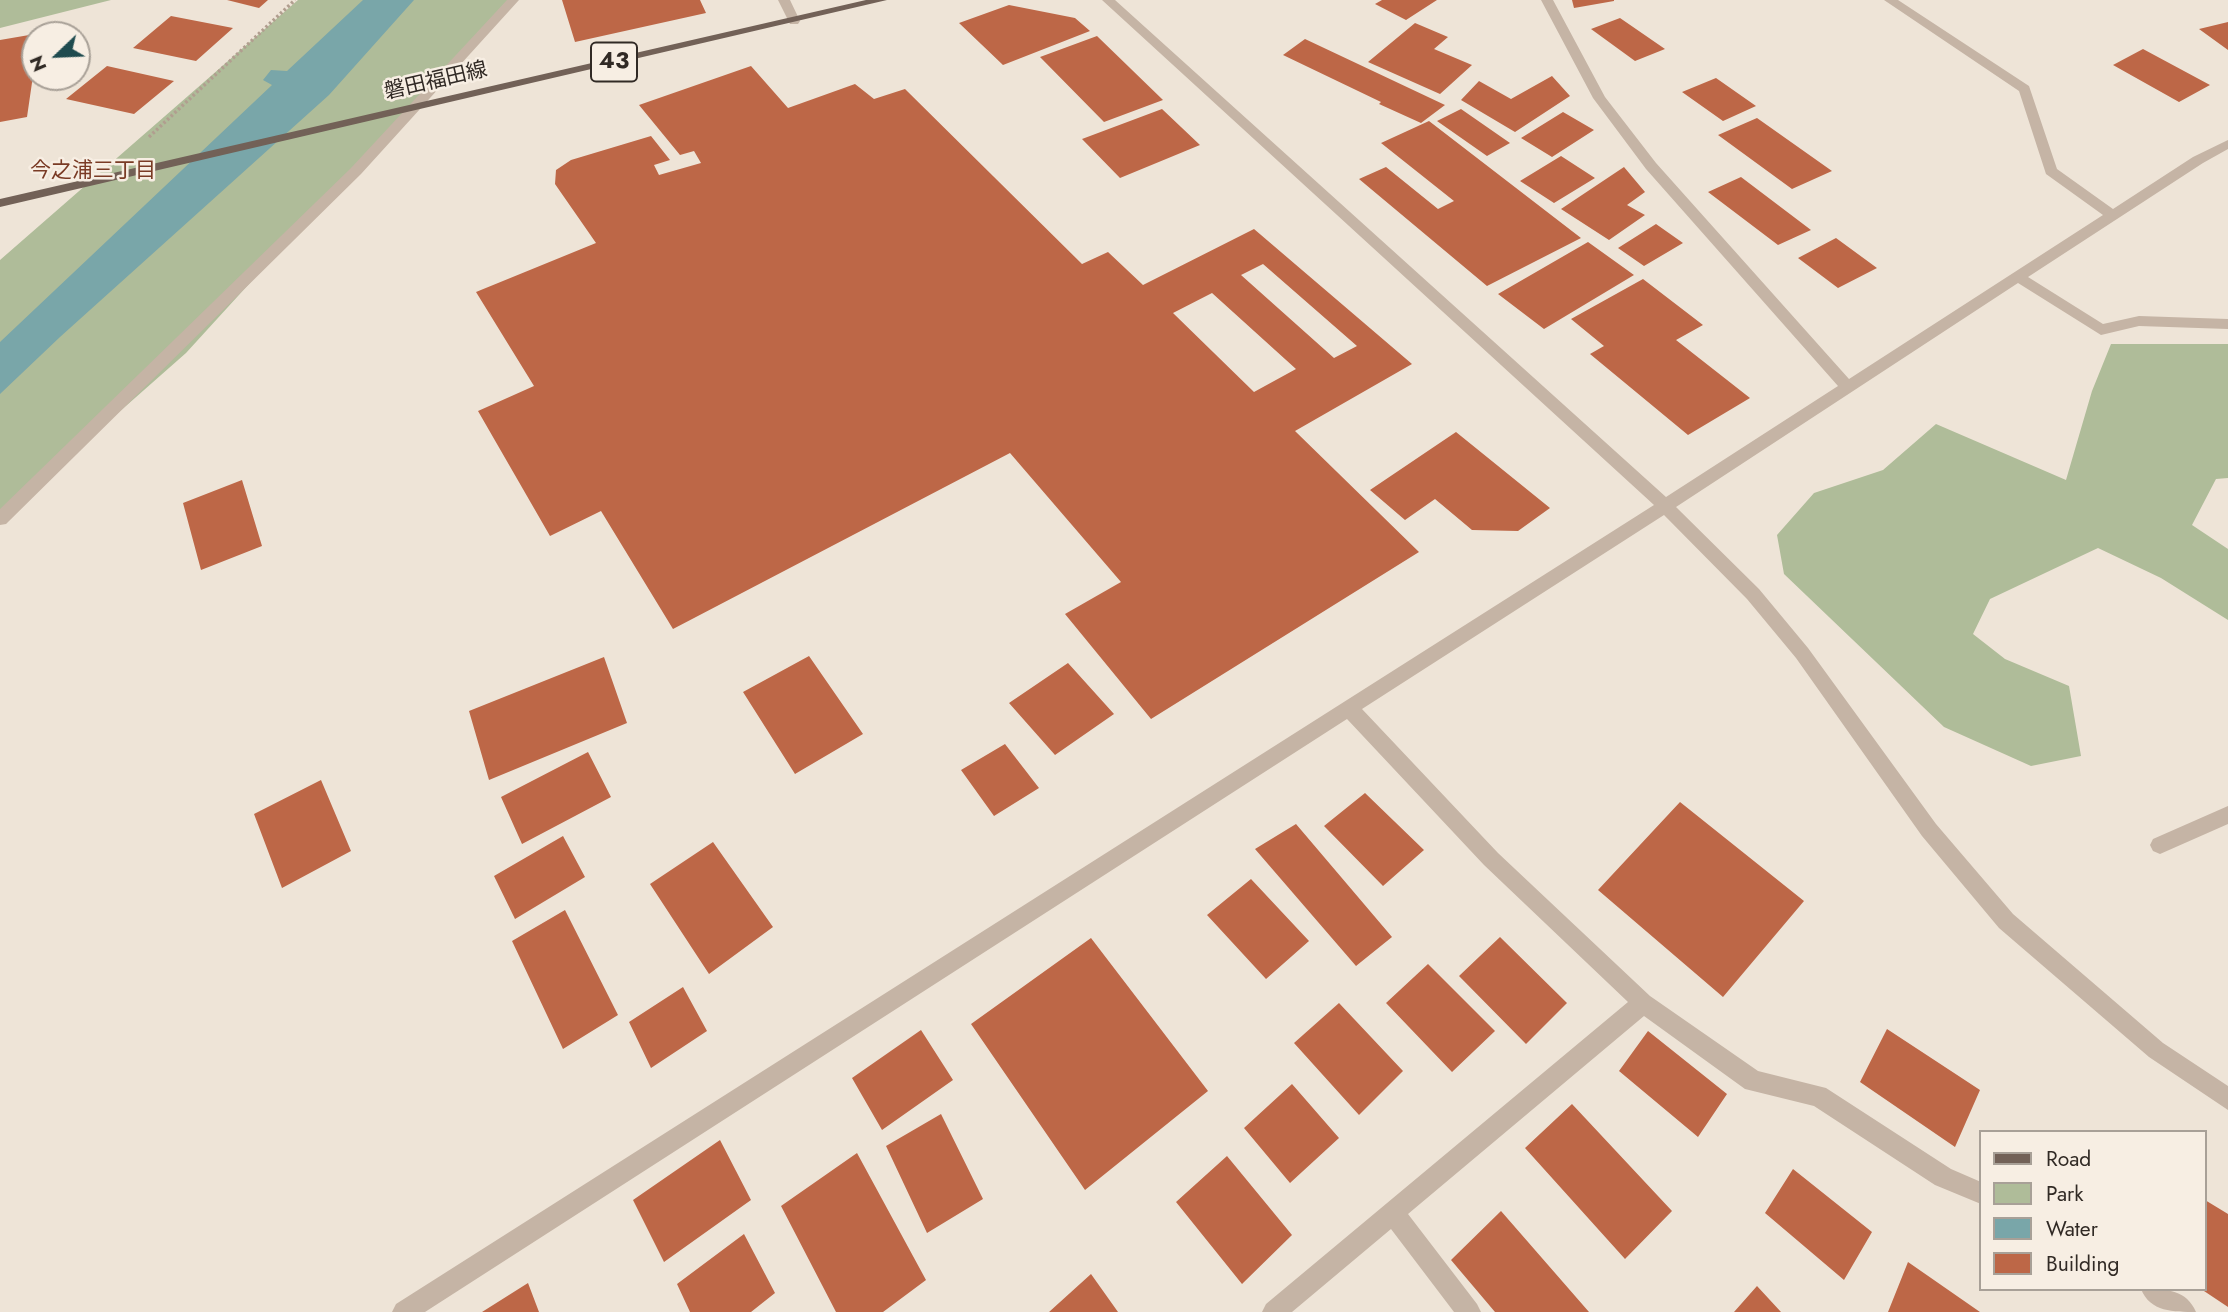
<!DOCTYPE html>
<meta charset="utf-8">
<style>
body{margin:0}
#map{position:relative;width:2228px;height:1312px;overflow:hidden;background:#eee4d7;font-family:Jost,sans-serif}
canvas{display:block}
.legend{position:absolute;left:1979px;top:1130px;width:228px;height:161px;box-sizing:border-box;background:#f7eee3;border:2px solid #a8a097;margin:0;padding:9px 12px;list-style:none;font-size:21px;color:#312a25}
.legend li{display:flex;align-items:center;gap:14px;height:35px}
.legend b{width:35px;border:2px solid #a8a097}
.north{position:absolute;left:21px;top:21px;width:70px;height:70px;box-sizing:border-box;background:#f7eee3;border:2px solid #a8a097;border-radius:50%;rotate:247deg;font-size:19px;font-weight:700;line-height:28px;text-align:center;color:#312a25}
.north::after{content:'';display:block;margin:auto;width:24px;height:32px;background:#1f4b4f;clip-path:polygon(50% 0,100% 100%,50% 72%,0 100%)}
</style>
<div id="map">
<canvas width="2228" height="1312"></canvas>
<ul class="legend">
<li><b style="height:9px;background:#726157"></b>Road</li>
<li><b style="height:19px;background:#afbc99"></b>Park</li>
<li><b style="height:19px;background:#79a6a9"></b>Water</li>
<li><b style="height:19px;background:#bd6747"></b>Building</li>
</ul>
<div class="north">N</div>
</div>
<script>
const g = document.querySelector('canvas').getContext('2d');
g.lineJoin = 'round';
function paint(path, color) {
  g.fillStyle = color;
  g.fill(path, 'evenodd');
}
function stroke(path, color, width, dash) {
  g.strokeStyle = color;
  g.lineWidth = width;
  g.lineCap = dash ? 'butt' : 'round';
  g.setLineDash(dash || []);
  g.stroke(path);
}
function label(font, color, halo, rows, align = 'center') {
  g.font = font + ' Jost,"Noto Sans JP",sans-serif';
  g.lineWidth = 5;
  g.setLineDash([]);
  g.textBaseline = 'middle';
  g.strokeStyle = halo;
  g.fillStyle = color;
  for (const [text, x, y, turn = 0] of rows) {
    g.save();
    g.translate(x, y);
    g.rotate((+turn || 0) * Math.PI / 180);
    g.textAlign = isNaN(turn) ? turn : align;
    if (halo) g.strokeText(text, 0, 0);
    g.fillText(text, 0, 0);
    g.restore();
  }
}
paint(new Path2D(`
 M0 0H111L0 28Z
 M298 0H508L186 353 0 517V260Z
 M2111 344H2228V478L2216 479 2192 525 2228 549V620L2161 578 2098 548 1990 599 1973 634 2005 659 2069 686 2081 756 2031 766 1944 727 1784 574 1777 535 1814 493 1883 470 1936 424 2066 480 2092 391Z`), '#afbc99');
paint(new Path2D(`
 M363 0H414L329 95 60 337 0 394V342L272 85 263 80 271 70 287 71Z`), '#79a6a9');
paint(new Path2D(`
 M227 0H268L259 8Z
 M562 0H700L706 13 575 42Z
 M1382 0H1437L1406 20 1375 4Z
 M1572 0H1614V1L1574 8Z
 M1009 5 1075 18 1090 31 1003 65 959 23Z
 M171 16 233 28 196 61 133 48Z
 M1620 18 1665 49 1635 61 1591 29Z
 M2228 22V50L2199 29Z
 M1415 23 1448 37 1434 49 1472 65 1440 94 1368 62Z
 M35 34V62L27 117 0 122V40Z
 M1097 36 1163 100 1104 122 1040 57Z
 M1305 39 1445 105 1421 123 1379 104 1381 102 1283 55Z
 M2143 49 2210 85 2179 102 2113 65Z
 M107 66 174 81 134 114 66 99Z
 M751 66 788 108 855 84 874 99 905 89 1082 264 1108 252 1143 285 1254 229 1412 364 1295 431 1419 552 1151 719 1065 614 1121 582 1010 453 673 629 601 511 550 536 478 411 534 386 476 292 596 243 555 184 556 170 571 160 651 136 670 160 654 165 659 175 701 163 694 151 680 155 639 105ZM1263 264 1357 346 1334 358 1241 275ZM1212 293 1296 369 1254 392 1173 313Z
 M1552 76 1570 96 1515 132 1461 100 1479 81 1511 99Z
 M1716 78 1756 106 1723 121 1682 92Z
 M1162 109 1200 145 1120 178 1082 139Z
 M1461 109 1510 143 1487 156 1437 121Z
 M1563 112 1594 130 1552 157 1521 138Z
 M1757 118 1832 171 1792 189 1718 135Z
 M1429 121 1581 238 1487 286 1359 179 1386 167 1438 209 1454 201 1381 143Z
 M1561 156 1595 178 1554 203 1520 181Z
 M1624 167 1645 192 1627 205 1645 215 1609 240 1561 209Z
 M1741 177 1811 230 1778 245 1708 192Z
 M1656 224 1683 243 1644 266 1618 248Z
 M1836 238 1877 268 1838 288 1798 258Z
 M1588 242 1634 275 1544 329 1498 294Z
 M1643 279 1703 325 1676 340 1750 398 1688 435 1590 354 1604 346 1571 319Z
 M1456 432 1550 508 1518 531 1472 530 1435 499 1405 520 1370 490Z
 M242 480 262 546 201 570 183 503Z
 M809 656 863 734 795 774 743 692Z
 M604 657 627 723 489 780 469 711Z
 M1068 663 1114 714 1055 755 1009 703Z
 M1005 744 1039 788 994 816 961 770Z
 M588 752 611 797 522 844 501 797Z
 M321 780 351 851 282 888 254 814Z
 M1365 793 1424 850 1383 886 1324 826Z
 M1680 802 1804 901 1723 997 1598 890Z
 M1296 824 1392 937 1356 966 1255 849Z
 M563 836 585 877 515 919 494 876Z
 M713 842 773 927 709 974 650 884Z
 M1251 879 1309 941 1266 979 1207 915Z
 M565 910 618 1015 563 1049 512 941Z
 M1500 937 1567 1003 1526 1044 1459 976Z
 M1091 938 1208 1091 1085 1190 971 1024Z
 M1428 964 1495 1031 1452 1072 1386 1003Z
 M683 987 707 1031 651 1068 629 1022Z
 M1339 1003 1403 1071 1359 1115 1294 1043Z
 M1887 1029 1980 1090 1955 1147 1860 1082Z
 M921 1030 953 1080 882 1130 852 1078Z
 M1648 1031 1727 1094 1698 1137 1619 1071Z
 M1292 1084 1339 1138 1290 1183 1244 1128Z
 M1572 1104 1672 1211 1625 1259 1525 1148Z
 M941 1114 983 1199 927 1233 886 1146Z
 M720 1140 751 1200 664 1262 633 1200Z
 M857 1153 926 1280 883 1312H836L781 1206Z
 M1227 1156 1292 1235 1242 1284 1176 1202Z
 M1793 1169 1872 1232 1844 1280 1765 1213Z
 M2205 1200 2228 1214V1307L2201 1289H2205Z
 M1501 1211 1589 1312H1495L1451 1260Z
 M744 1234 775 1293 751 1312H690L677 1284Z
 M1908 1262 1980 1312H1888Z
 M1091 1274 1118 1312H1049Z
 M528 1283 539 1312H482Z
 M1757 1286 1781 1312H1734Z`), '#bd6747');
stroke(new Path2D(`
 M149 137 295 0`), '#b19e8f', 3.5, [2.5, 2.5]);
paint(new Path2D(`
 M507 0H519L361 174 6 524 0 525V509L351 168Z
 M778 0H790L800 21 798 24H790Z
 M1102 0H1115L1666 497 1838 386 1646 169 1593 98 1541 0H1553L1605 97 1656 163 1849 379 2103 215 2046 174 2019 91 1884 0H1898L2029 86 2057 169 2113 209 2193 157 2228 140V149L2203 163 2028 277 2103 324 2139 316 2228 319V329L2139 326 2101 335 2018 283 1676 507 1759 589 1808 648 1936 824 2013 914 2163 1043 2228 1086V1110L2149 1057 1999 928 1922 836 1796 658 1747 599 1664 515 1362 709 1498 853 1650 996 1758 1071 1826 1088 1951 1169 1981 1182V1204L1935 1185 1814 1106 1745 1089 1644 1016 1408 1214 1477 1304 1481 1312H1454L1391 1229 1292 1312H1262L1266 1304 1628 1002 1484 865 1347 719 425 1312H392L396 1304 1654 505Z
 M2228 806V824L2160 854 2153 851 2150 845 2153 839Z
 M2141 1289C2163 1289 2186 1288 2196 1312 2174 1312 2150 1312 2141 1289Z`), '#c5b4a5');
paint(new Path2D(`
 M866 0H887L0 207V199Z`), '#726157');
label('21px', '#312a25', '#f7eee3', [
 ["磐田福田線",436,82,-13]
]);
label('21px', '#7a3b25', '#f7eee3', [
 ["今之浦三丁目",93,172]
]);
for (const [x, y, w] of [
 [614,62,46]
]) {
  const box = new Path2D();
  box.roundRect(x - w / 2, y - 19.5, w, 39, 5);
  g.fillStyle = '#f7eee3';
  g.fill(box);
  stroke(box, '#312a25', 2);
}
label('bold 23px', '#312a25', null, [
 ["43",614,62]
]);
</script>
